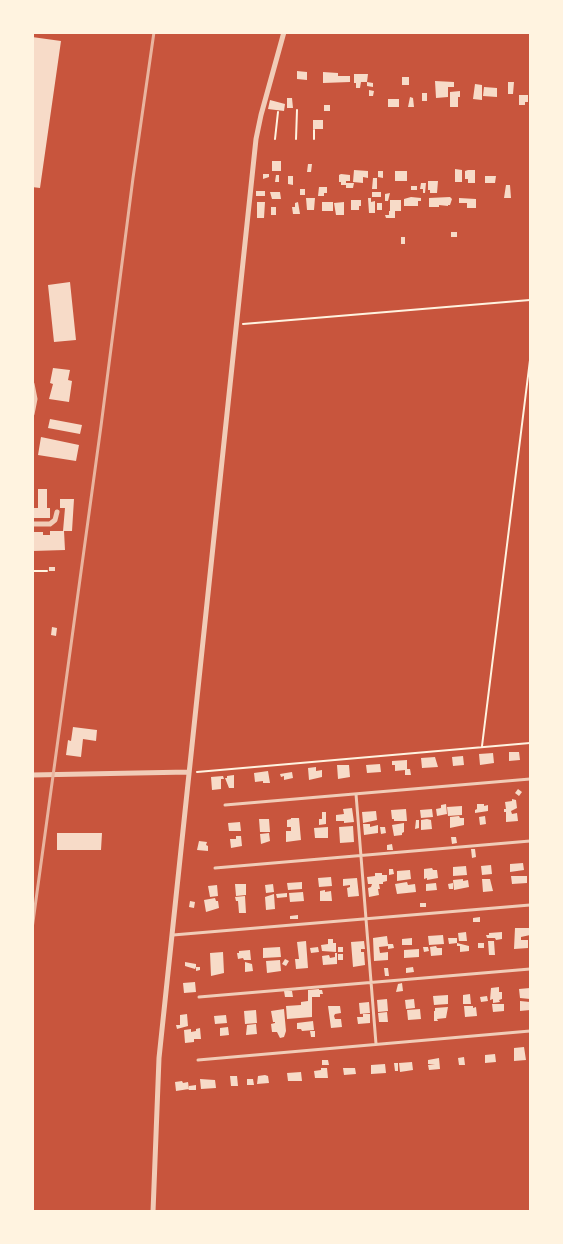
<!DOCTYPE html>
<style>
body{margin:0}
#map{position:relative;width:563px;height:1244px;overflow:hidden;background:#c8553d;font-family:Jost,sans-serif}
canvas{display:block}
.frame{position:absolute;inset:0;border:34px solid #fff3e0;pointer-events:none}
</style>
<div id="map">
<canvas width="563" height="1244"></canvas>
<div class="frame"></div>
</div>
<script>
const g = document.querySelector('canvas').getContext('2d');
g.lineJoin = 'round';
function paint(path, color) {
  g.fillStyle = color;
  g.fill(path, 'evenodd');
}
function stroke(path, color, width, dash) {
  g.strokeStyle = color;
  g.lineWidth = width;
  g.lineCap = dash ? 'butt' : 'round';
  g.setLineDash(dash || []);
  g.stroke(path);
}
paint(new Path2D(`
 M32 37 61 41 40 188 32 187Z
 M297 71 307 72V80L297 79Z
 M323 72 338 73V76H350V82L323 83Z
 M354 74H368L367 82 373 83V87L367 86V82H361L360 88H356V83H354Z
 M402 77H409V85H402Z
 M435 81 454 82V87H448V97L436 98Z
 M508 82H514L513 94H508Z
 M475 84 482 85V100L473 99Z
 M484 87 497 88V97L483 96Z
 M369 90 374 91 373 96H369Z
 M460 91V97H458V107H450V92Z
 M422 93H427V101H422Z
 M519 95H528V102H525V105H519Z
 M410 97 413 98 414 107H408Z
 M287 98H292L293 108H287Z
 M388 99H399V107H388Z
 M270 100 285 104 284 111 268 109Z
 M324 105H330V111H324Z
 M313 120H323V129H313Z
 M272 161H281V171H272Z
 M308 164H312L311 172H307Z
 M455 169 462 170V182H455Z
 M354 170 368 171V178L363 177V183L353 182Z
 M468 170H475V183H468V179H465V171Z
 M378 171H383V178L378 177Z
 M395 171H407V181H395Z
 M263 174H269V177L263 179Z
 M341 174 350 175V181H346V183H354L353 188H346V185H341V182H339V175Z
 M276 175H279V182H275Z
 M288 176H293V185L288 184Z
 M485 176H496L495 183H485Z
 M373 178H377V189H372Z
 M428 181H438L437 193H430V190H428Z
 M421 183H426L425 193H423V189H420Z
 M506 185H510L511 198H504Z
 M411 186H417V190H411Z
 M319 187H327V193H324V196H318Z
 M300 189H305V195H300Z
 M256 191H265V196H256Z
 M270 192H280L281 199H272Z
 M372 192H381V197H372Z
 M390 193 388 201H385V194Z
 M411 197 421 198V201H418V206H404V199Z
 M306 198H315L314 210H307Z
 M368 198H371V202L375 201V213H369Z
 M429 198 450 197 452 199 450 205H448V206L439 205V207H429Z
 M459 198 476 199V208H467V203H459Z
 M351 200H361V206H359V210H351Z
 M390 200H401V211H395V218H386L385 215H389V211H390Z
 M257 202H265L264 218H257Z
 M298 202 300 214H293L292 207H295V203Z
 M322 202H333V211H322Z
 M344 202V215H336L334 203Z
 M377 203H382V210H377Z
 M271 207H276V215H271Z
 M451 232H457V237H451Z
 M401 237H405V244H401Z
 M70 282 76 340 54 342 48 285Z
 M53 368 70 370 68 380 72 381 69 402 49 399 53 384 50 383Z
 M50 419 82 425 80 434 48 428Z
 M41 437 79 445 76 461 38 455Z
 M38 489H47V508H50V518H32V508H38Z
 M60 499H74L72 531H63L65 508H60Z
 M50 531H64L65 550 32 551 34 532H43V535H50Z
 M49 567H55V571H49Z
 M52 627 57 628 56 636 51 635Z
 M73 727 97 730 96 741 83 739 81 757 66 755 68 740 71 741Z
 M509 752H519L520 760 509 761Z
 M493 753 494 763 480 765 479 754Z
 M463 756 464 765 453 766 452 757Z
 M435 757 438 767 422 768 421 758Z
 M407 760V769H410L411 775H405V770L395 771V765H392V761Z
 M380 764 381 772 367 773 366 765Z
 M337 765H349L350 777 338 779Z
 M316 767V771L322 770V777L309 780 308 768Z
 M268 771 270 783H263V781L255 782 254 773Z
 M292 772 293 778 284 780V776L281 777 280 774Z
 M234 775V788H229L225 778H227V776Z
 M223 776 224 779H221V789L212 790 211 777Z
 M518 789 522 792 519 796 515 793Z
 M512 799 516 800 517 808 511 811 512 814 517 813 518 821 506 822V812H504V809H506L505 802 512 801Z
 M446 804 447 814 437 816 436 809 441 808V805Z
 M477 804H484V806L488 805V811L475 813V810L477 809Z
 M462 806V815L448 816 447 807Z
 M352 808 354 822 344 823V821H336V815L344 814 343 809Z
 M406 809 407 821H394V819H392L391 810Z
 M432 809 433 817 421 818 420 810Z
 M376 811 377 820 363 823 362 812Z
 M322 812H326V824L319 825V819H322Z
 M459 816 460 818H464V825L450 828V817Z
 M485 816 486 824 480 825 479 817Z
 M291 818H299L301 840 286 842V831H291V827H287V820L291 819Z
 M259 819H269L270 832H260Z
 M427 819 431 820 432 829 421 830V820Z
 M416 820H419V828L415 829Z
 M240 822 241 831H229L228 823Z
 M404 823V832L402 833V835L394 836 392 825Z
 M363 824H370V827L378 825V833L364 835Z
 M353 826 354 842 340 843 339 827Z
 M328 827V838H315L314 828Z
 M380 827H385L386 833 381 834Z
 M57 833H102L101 850H57Z
 M269 833 270 841 261 844 260 834Z
 M236 836H241L242 846 231 848 230 839H236Z
 M451 837H456L457 843 452 844Z
 M199 841 207 842 206 845 208 846V851L197 850Z
 M392 844 393 850H387V845Z
 M471 849H475L476 857 472 858Z
 M523 863 524 870 510 872V864Z
 M491 865 492 874 482 875 481 866Z
 M466 866 467 875 453 876V867Z
 M432 868 433 870H437L438 878 427 880V878L424 879V869Z
 M389 869H393L394 874 389 875Z
 M410 870 411 879 397 881V871Z
 M375 873H382V875H387V881L383 882V884H379L380 889H378L379 895 369 897 368 888 371 887 372 884H368L367 877 375 876Z
 M511 876H527V883L512 884Z
 M331 877 332 886 319 887 318 878Z
 M357 878 359 896 348 897 347 888 350 887V885L343 886V879Z
 M463 879V881L468 880 469 887 454 890 453 880Z
 M482 879H490L493 891 483 892Z
 M302 882V889L288 890 287 883Z
 M407 882 408 885 415 884 416 892 397 894 395 884Z
 M436 883 437 890 426 891V884Z
 M453 883V889H449L448 884Z
 M235 884H246V895L236 896Z
 M273 884 274 892 266 893 265 885Z
 M217 885 218 896 210 897 208 886Z
 M325 890V892L331 891 332 901H320V891Z
 M303 892 304 901 290 902 289 893Z
 M287 893V897L277 898 276 894Z
 M274 894 275 909 266 910 265 897Z
 M245 896 246 913H239L238 901H236L235 897Z
 M215 898 216 901H218L219 908 206 912 204 900Z
 M190 901 195 902 194 908 189 907Z
 M420 903H426V907H420Z
 M298 915V919H290V916Z
 M480 917V922H473V918Z
 M515 928H530V935L521 937V940H528V948L514 949Z
 M466 932 467 941H459L458 933Z
 M502 932V939L496 940 495 938H487L486 935H489V933Z
 M443 935 444 944 429 945 428 936Z
 M387 936 388 944H393L394 948 388 949V946L379 947 380 953 388 952V960L374 961 373 938Z
 M412 938V945H402V939Z
 M448 938H457V943L469 946V951L460 952V946H457V943L449 944Z
 M328 939H333V943H336V952L322 951 321 945 328 944Z
 M306 941 308 968 296 969 295 959H299L297 942Z
 M364 941 365 949H361V952H364L365 965 353 967 351 942Z
 M488 941H494L495 955H489Z
 M478 943H484V948H478Z
 M436 946 437 948H442V955L431 956 430 947Z
 M280 947 281 957 263 958V948Z
 M318 947 319 952 311 953 310 948Z
 M338 947H343V952H338Z
 M423 947H428L429 951 424 952Z
 M419 949V957L404 958V950Z
 M250 950 251 960H244L243 958 238 959 237 953H239V951Z
 M223 952 224 973 211 976 210 953Z
 M335 953H337V964L323 965 322 956 329 955 330 958 335 957Z
 M338 954H343V960H338Z
 M285 959 289 961 286 966 282 964Z
 M280 960 281 971 267 973 266 961Z
 M185 962 196 964V967H200V970L196 971V967L195 969 185 966Z
 M245 962 252 964 253 971 245 972Z
 M413 967 414 972 406 973V968Z
 M384 968H388L389 976H385Z
 M195 982 196 992 184 993 183 983Z
 M402 983 403 991 396 992 398 984Z
 M499 987V992H502V999L499 1000 500 1002 493 1003V999L490 1000 491 988Z
 M530 988V999L520 998 519 989Z
 M319 989V990H322L323 994H320V997H312V1017L287 1019 286 1006 301 1005V1002L308 1001V990Z
 M284 991H292L293 997H285Z
 M470 994 471 1004H463V995Z
 M448 995V1004L434 1005 433 996Z
 M487 996 488 1001 481 1002 480 997Z
 M387 999 388 1011 378 1012 377 1000Z
 M414 999 415 1008 406 1009 405 1000Z
 M520 1001 530 1002V1010L520 1011Z
 M369 1002 370 1013 360 1014 359 1003Z
 M492 1004H504V1011L493 1012Z
 M328 1006H340L341 1013 335 1014 334 1016 335 1019H341L342 1027 331 1028Z
 M464 1006H473V1008L476 1007 477 1016 465 1017Z
 M448 1007 446 1018 437 1019 438 1021H434V1011H435V1008Z
 M284 1009 286 1031 284 1037 280 1038 277 1032H272L271 1024 275 1023V1022H273L271 1011Z
 M420 1009 421 1019 408 1020 407 1010Z
 M256 1010 257 1023 245 1024 244 1011Z
 M387 1012 388 1022H379L378 1013Z
 M187 1014 188 1026 177 1029 176 1025H180V1015Z
 M363 1014H370V1023L358 1024 357 1017H363Z
 M226 1015 227 1023 215 1024 214 1016Z
 M313 1021 314 1030 302 1031 301 1029H297V1023Z
 M256 1024 257 1034 246 1035 247 1025Z
 M228 1027 229 1035 220 1036V1028Z
 M200 1028 201 1039H194V1042L185 1043 184 1030 191 1029V1032L196 1031V1029Z
 M310 1031H315V1037H311Z
 M524 1047 526 1060 514 1061V1048Z
 M495 1054 496 1062 485 1063V1055Z
 M464 1057 465 1065H459L458 1058Z
 M439 1058 440 1069 429 1070 428 1065H435L428 1064V1060Z
 M322 1060H328L329 1065H322Z
 M412 1062 413 1070 400 1072 399 1063Z
 M394 1063H398V1071H395Z
 M385 1064 386 1073 371 1074V1065Z
 M321 1068H327L328 1078H315L314 1071 321 1070Z
 M343 1068H355L356 1074 344 1075Z
 M301 1072 302 1081H288L287 1073Z
 M265 1075 268 1076 269 1083 257 1084 258 1076Z
 M230 1076H237L238 1086H231Z
 M200 1079 215 1080 216 1088 201 1089Z
 M247 1079H253L254 1085H247Z
 M182 1081 183 1083 188 1082 189 1089 176 1091 175 1082Z
 M196 1085V1090H189V1086Z`), '#f7dbc8');
stroke(new Path2D(`
 M314 130V139
 M275 139 278 112
 M296 139 297 110
 M243 324 530 300
 M32 571H47
 M482 746 530 360
 M197 772 530 743`), '#fff3e0', 2);
stroke(new Path2D(`
 M356 794 376 1044
 M225 805 530 779
 M215 868 530 841
 M173 935 530 905
 M199 997 530 969
 M198 1060 530 1031`), '#f1ccb7', 3);
stroke(new Path2D(`
 M32 384 35 399 32 414
 M32 524H50L55 520 57 512
 M32 775 189 772
 M153 1212 159 1058 256 139 261 115 284 32`), '#f1ccb7', 5);
stroke(new Path2D(`
 M32 929 101 426 133 178 154 32`), '#e9b49f', 3);
</script>
